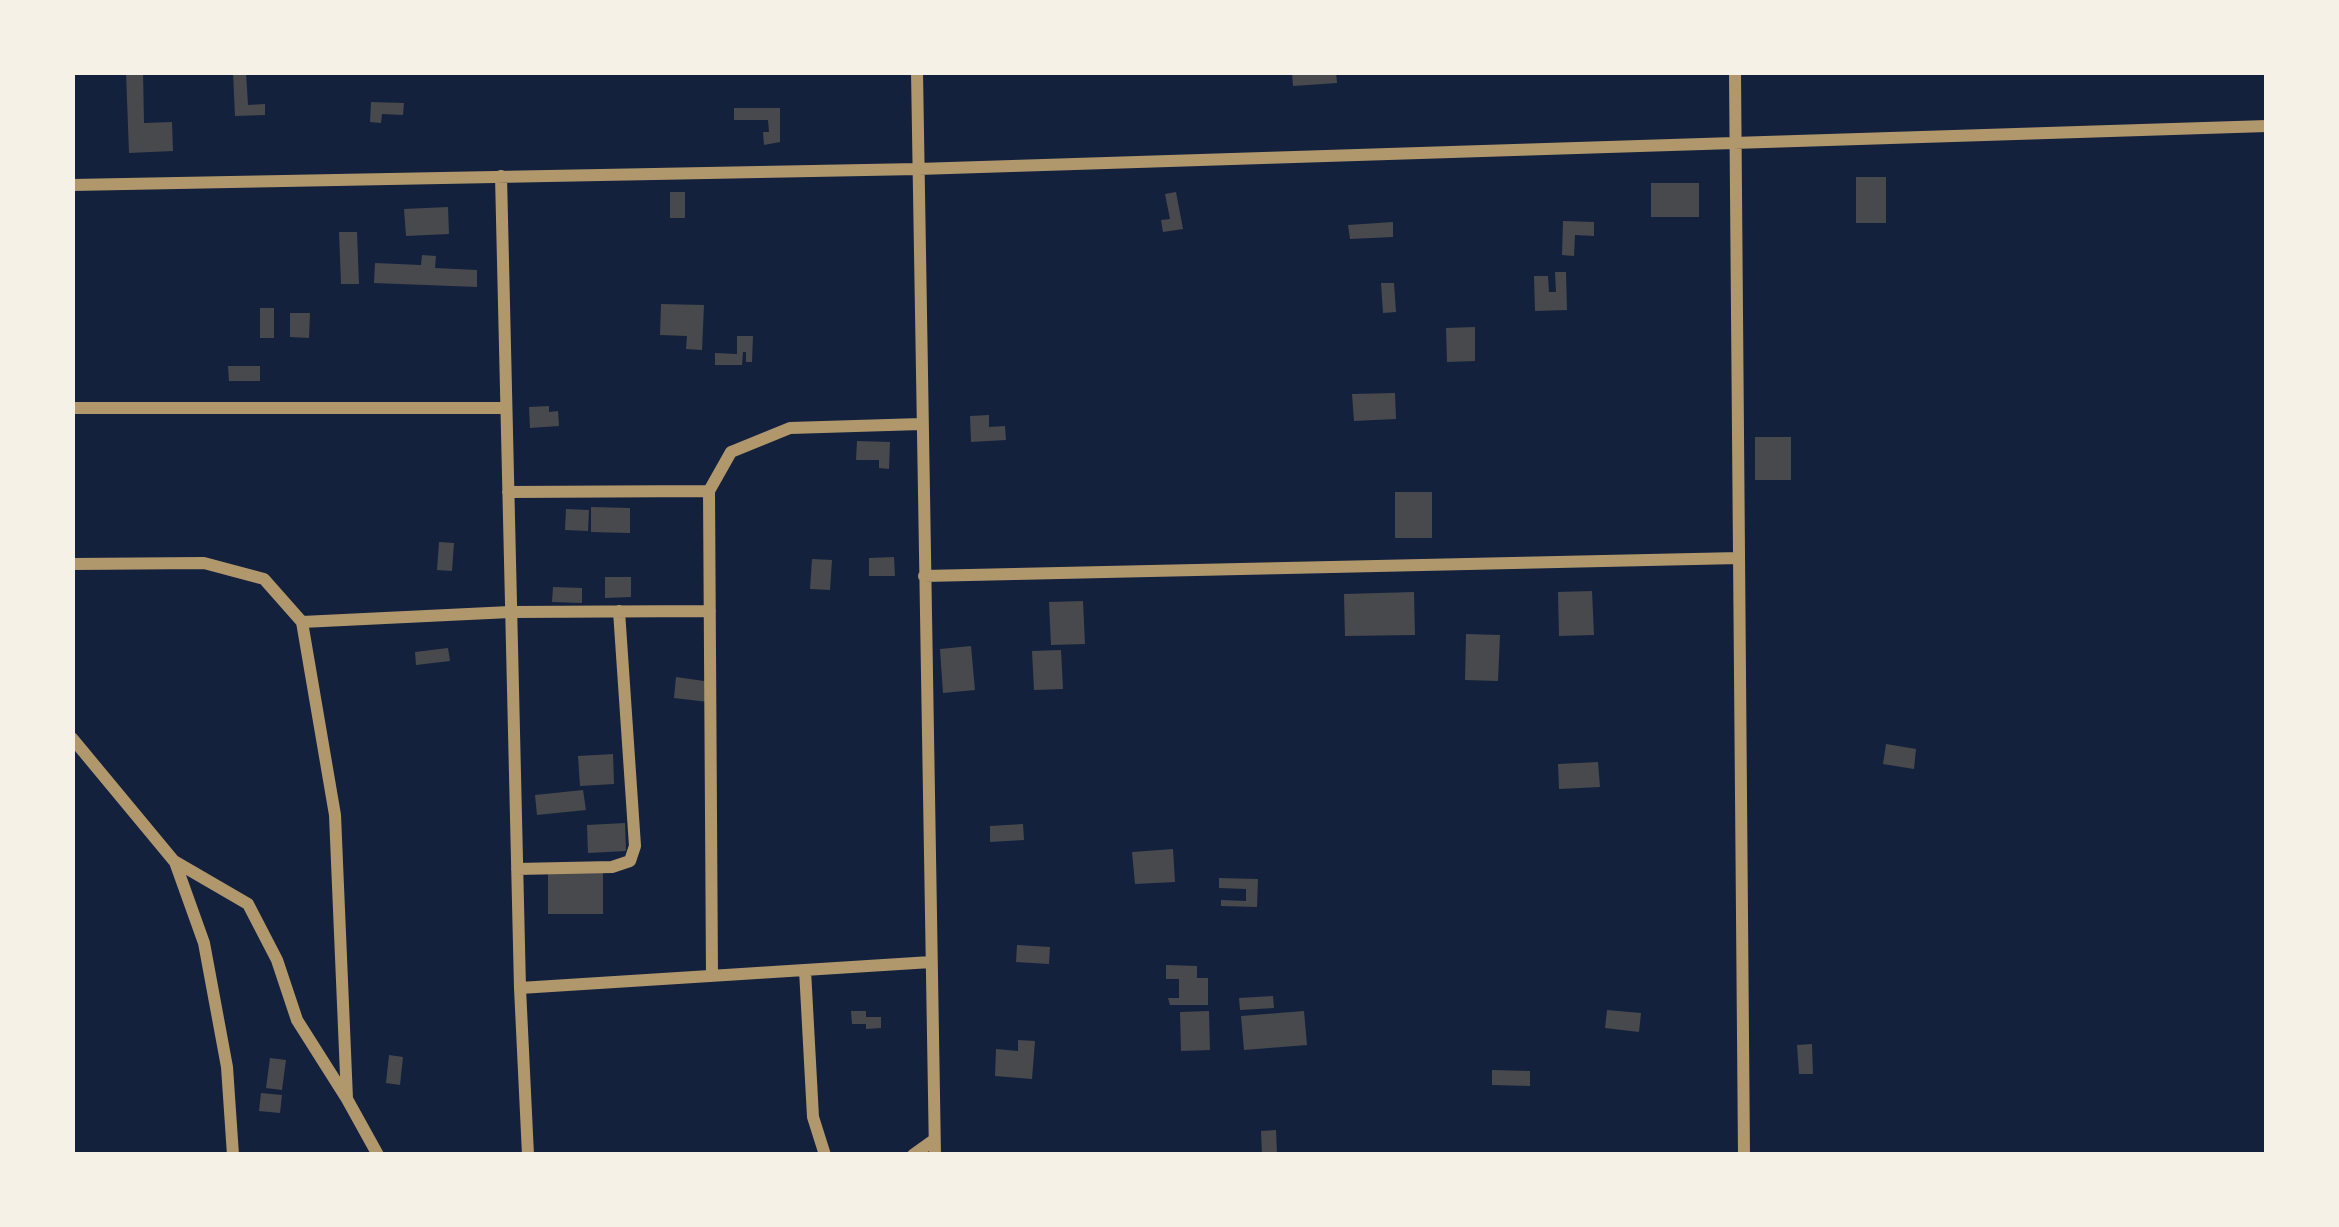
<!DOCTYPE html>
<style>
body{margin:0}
#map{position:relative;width:2339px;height:1227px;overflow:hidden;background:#14213d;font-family:Karla,sans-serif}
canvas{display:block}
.frame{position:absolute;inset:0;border:75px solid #f6f1e7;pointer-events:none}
</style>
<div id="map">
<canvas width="2339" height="1227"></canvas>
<div class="frame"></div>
</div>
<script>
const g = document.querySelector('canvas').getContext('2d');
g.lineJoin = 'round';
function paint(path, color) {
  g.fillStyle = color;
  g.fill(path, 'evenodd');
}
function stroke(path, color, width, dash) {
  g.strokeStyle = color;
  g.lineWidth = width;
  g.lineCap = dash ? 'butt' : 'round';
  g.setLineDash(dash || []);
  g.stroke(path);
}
paint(new Path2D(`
 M126 72H143L144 123 172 122 173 151 129 153Z
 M246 72 248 105 265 104V115L235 116 233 73Z
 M1292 72H1336L1337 83 1293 86Z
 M371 102 404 103 403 115 382 114 381 123 370 122Z
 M734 108H780V142L764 145 763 132H769L768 120H734Z
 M1856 177H1886V223H1856Z
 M1651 183H1699V217H1651Z
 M670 192H685V218H670Z
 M1176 192 1183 229 1163 232 1161 220 1170 219 1165 194Z
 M448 207 449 234 406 236 404 209Z
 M1563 221 1594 222V236L1575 235 1574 256 1562 255Z
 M1393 222V237L1350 239 1348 225Z
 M339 232H357L359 284H341Z
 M422 255 436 256 435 268 477 270V287L374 283 375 263 421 265Z
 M1555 272H1566L1567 310 1535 311 1534 276H1548L1549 292H1556Z
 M1381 283H1394L1396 312 1383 313Z
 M661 304 704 305 702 350 686 349 687 336 660 335Z
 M260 308H274V338H260Z
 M290 313H310L309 338 290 337Z
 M1475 327V361L1447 362 1446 328Z
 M737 336H753L752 362H746V352H743L742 365H715V353L737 354Z
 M228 366H260V381H229Z
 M1395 393 1396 419 1354 421 1352 394Z
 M549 406V412L558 411 559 426 530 428 529 407Z
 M989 415V427L1005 426 1006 440 971 442 970 416Z
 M1755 437H1791V480H1755Z
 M857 441 890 442 889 469 879 468V460H856Z
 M1395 492H1432V538H1395Z
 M591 507 630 508V533L591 532Z
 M566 509 589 510 588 531 565 530Z
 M439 542 454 543 452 571 437 570Z
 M894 557 895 576H869V558Z
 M812 559 832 560 830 590 810 589Z
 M605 577H631V597L605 598Z
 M553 587 582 588V603L552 602Z
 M1592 591 1594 635 1559 636 1558 592Z
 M1414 592 1415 635 1345 636 1344 594Z
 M1083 601 1085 644 1051 645 1049 602Z
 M1466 634 1500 635 1498 681 1465 680Z
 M971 646 975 690 943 693 940 649Z
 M448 648 450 661 416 665 415 652Z
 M1061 650 1063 689 1034 690 1032 651Z
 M676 677 711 682 708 702 674 698Z
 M1886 744 1916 749 1914 769 1883 764Z
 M613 754 614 784 580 786 578 756Z
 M1598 762 1600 787 1559 789 1558 764Z
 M583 790 586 810 537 815 535 795Z
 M625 823 626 851 588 853 587 825Z
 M1023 824 1024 840 990 842V826Z
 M1173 849 1175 882 1135 884 1132 852Z
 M548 873H603V914H548Z
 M1219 878 1258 879 1257 907 1221 906V900L1246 901V889L1219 888Z
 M1017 945 1050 947 1049 964 1016 962Z
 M1166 965 1197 966V978H1208V1005H1170L1168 998H1179V979H1166Z
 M1273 996 1274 1008 1240 1010 1239 998Z
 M1607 1010 1641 1013 1639 1032 1605 1028Z
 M851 1011H866V1017H881V1028L866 1029V1024H852Z
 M1209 1011 1210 1050 1181 1051 1180 1012Z
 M1304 1011 1307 1045 1244 1050 1241 1016Z
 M1018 1040 1035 1041 1032 1079 995 1076 996 1049 1018 1051Z
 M1812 1044 1813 1074H1799L1797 1045Z
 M389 1055 403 1057 400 1085 386 1083Z
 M270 1058 286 1060 282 1090 266 1088Z
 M1492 1070 1530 1071V1086L1492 1085Z
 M261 1093 282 1095 280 1113 259 1111Z
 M1276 1130 1277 1155H1262L1261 1131Z`), '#48494c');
stroke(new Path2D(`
 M917 72 935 1155
 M1735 72 1744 1155
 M501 176 520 988 528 1155
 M72 185 918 169 2267 126
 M72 408H506
 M709 491 712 976
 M508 492 709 491 731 452 790 428 921 424
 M72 564 204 563 264 579 302 622 335 815 347 1099
 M924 576 1739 558
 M302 622 510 612 710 611
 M72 738 174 861 248 904 277 960 297 1020 347 1099 378 1155
 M175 862 204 943 227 1067 233 1155
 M517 869 612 867 630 861 635 846 619 611
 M805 970 813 1117 825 1155
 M520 988 931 962
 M913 1155 934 1140`), '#b1986c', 12);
</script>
